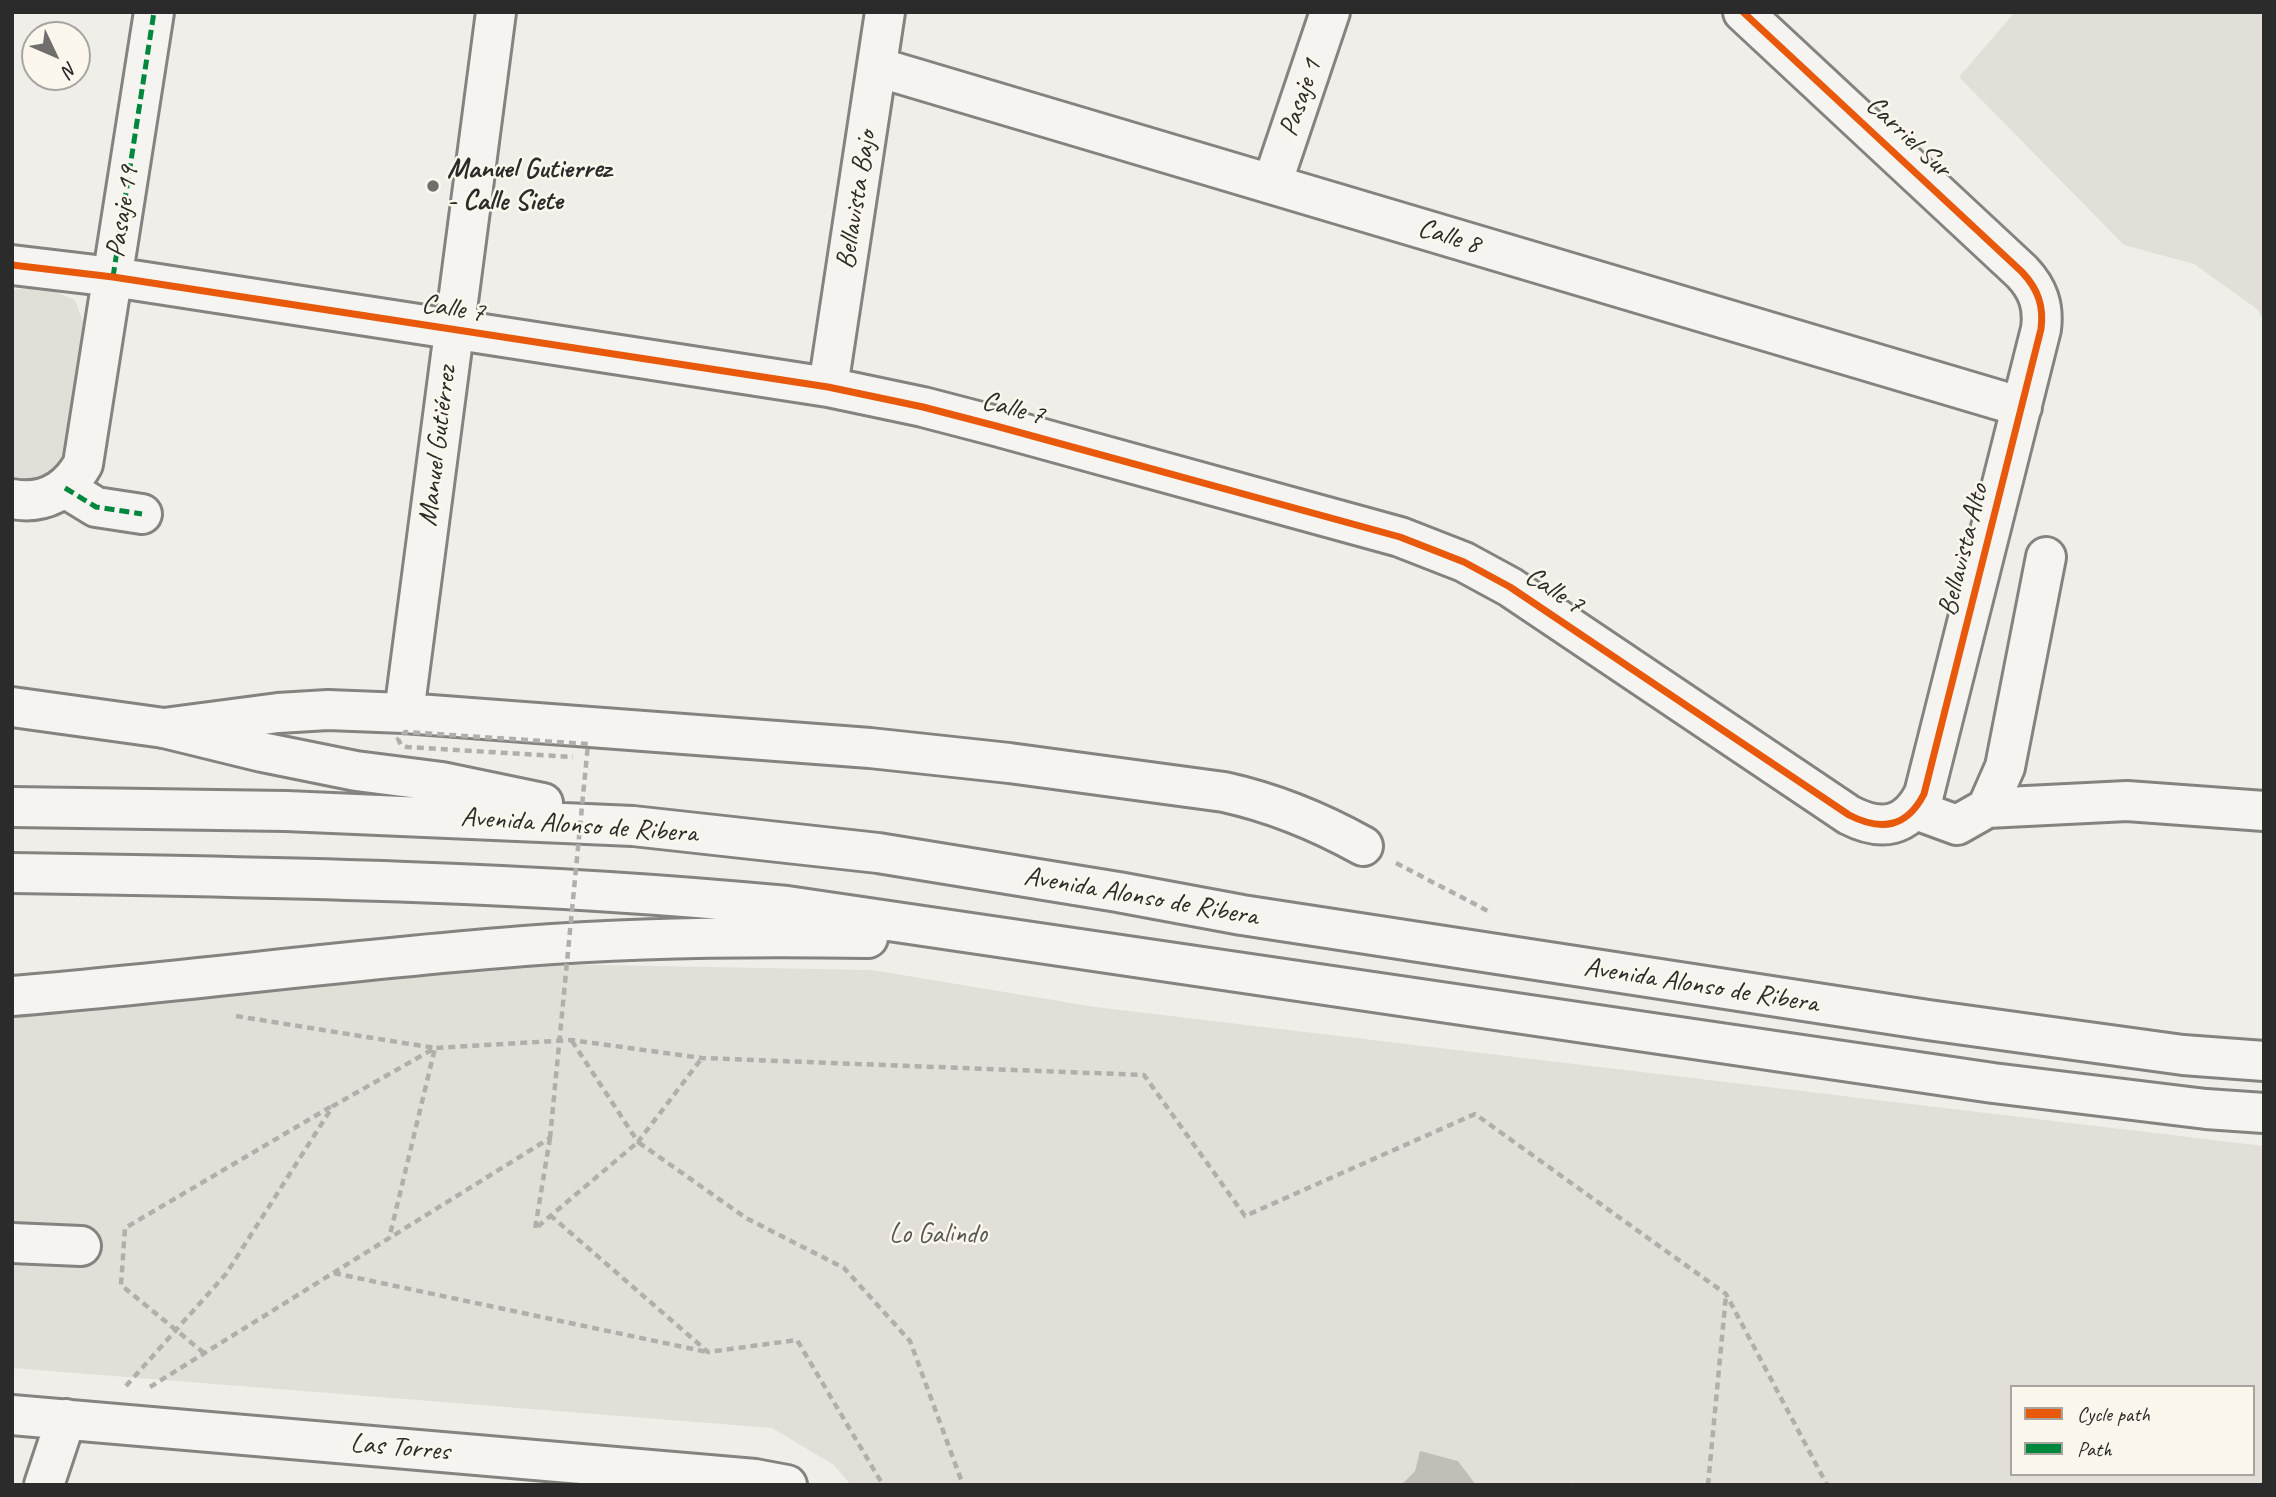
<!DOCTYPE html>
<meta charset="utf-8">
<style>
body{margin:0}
#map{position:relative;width:2276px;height:1497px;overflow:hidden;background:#f0eee8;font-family:Caveat,sans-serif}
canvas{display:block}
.frame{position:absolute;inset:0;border:14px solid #2b2b2b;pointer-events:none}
.legend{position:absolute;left:2010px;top:1385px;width:245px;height:91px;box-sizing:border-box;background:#fbf7ec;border:2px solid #a8a59f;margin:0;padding:9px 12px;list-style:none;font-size:21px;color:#2b2b2b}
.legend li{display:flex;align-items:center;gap:14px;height:35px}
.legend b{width:35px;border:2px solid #a8a59f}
.north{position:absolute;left:21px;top:21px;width:70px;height:70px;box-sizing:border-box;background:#fbf7ec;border:2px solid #a8a59f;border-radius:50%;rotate:134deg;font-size:19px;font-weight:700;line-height:28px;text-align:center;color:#2b2b2b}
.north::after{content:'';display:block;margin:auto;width:24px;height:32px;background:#706f6d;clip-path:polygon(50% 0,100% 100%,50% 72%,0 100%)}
</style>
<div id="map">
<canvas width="2276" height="1497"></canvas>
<div class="frame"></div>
<ul class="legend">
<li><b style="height:9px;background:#e8590c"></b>Cycle path</li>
<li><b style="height:9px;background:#00873e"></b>Path</li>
</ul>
<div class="north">N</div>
</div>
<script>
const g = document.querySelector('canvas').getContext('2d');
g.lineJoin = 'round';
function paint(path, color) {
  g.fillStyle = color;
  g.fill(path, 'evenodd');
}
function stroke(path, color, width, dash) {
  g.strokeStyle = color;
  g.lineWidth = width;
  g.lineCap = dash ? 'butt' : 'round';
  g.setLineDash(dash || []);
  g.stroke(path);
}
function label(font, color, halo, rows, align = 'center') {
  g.font = font + ' Caveat,sans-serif';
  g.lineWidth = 5;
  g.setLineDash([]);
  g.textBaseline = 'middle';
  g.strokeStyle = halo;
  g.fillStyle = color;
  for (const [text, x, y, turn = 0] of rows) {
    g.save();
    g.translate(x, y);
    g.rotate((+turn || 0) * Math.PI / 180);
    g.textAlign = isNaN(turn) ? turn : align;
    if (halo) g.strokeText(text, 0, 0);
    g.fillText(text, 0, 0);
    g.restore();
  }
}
paint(new Path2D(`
 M2015 12H2264V321L2257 309 2194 264 2124 245 1959 77Z
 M44 287 75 300 86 330 75 448 45 475 12 485V290Z
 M492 963 872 970 1095 1007 2264 1146V1485H1573L1571 1480V1485H1476L1458 1461 1420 1452 1415 1471 1401 1485H851L834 1465 772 1428 12 1368V1018L50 1003ZM2012 1387H2253V1474H2012Z`), '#e1dfd7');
paint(new Path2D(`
 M1420 1451 1458 1461 1476 1485H1401L1415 1471Z`), '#c0beb7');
const minor = new Path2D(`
 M877 67 2022 407
 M1272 184 1330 12
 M12 265 113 277 828 387 923 407 996 426 1400 537 1464 562 1510 587 1849 815C1882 832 1907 827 1924 794L2041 329C2044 306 2038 289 2022 272L1743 12
 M828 387 885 12
 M65 488 96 507 142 514
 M12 499C44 505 68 491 83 464L154 12
 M12 707 164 728 278 713 328 710 404 713 870 748 1009 763 1224 792C1274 803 1318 821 1363 846
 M404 713 496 12
 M1987 808 2127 801 2264 811
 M1916 810 1957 825 1987 808 2005 767 2046 557
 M12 1243 81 1246
 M12 1415 755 1479 787 1485
 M44 1485 66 1419`);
const highway = new Path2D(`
 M164 728 262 752 356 771 442 782 543 803
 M12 807 286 811 633 826 878 853 1118 892 1242 915 1928 1020 2183 1055 2264 1061
 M12 873C271 877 529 881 787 906L1993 1083 2206 1109 2264 1113
 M12 996C183 982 353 959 524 946 638 937 754 936 868 938`);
stroke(minor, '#848380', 44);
stroke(highway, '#848380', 44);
stroke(new Path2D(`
 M1396 863 1488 911
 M236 1016 435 1048 389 1239
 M572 1041 638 1142 702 1058
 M550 1138 535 1229 638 1142 746 1218 844 1268 910 1341 963 1485
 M550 1215 708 1352 797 1340 883 1485
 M334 1273 707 1352
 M204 1353 121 1285 125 1228 332 1106
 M126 1386 226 1274 333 1106 435 1048 571 1040 702 1058 1144 1075 1245 1216 1475 1114 1726 1294 1827 1485
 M150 1387 550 1138
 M1708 1485 1726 1295`), '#b0afac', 4.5, [7, 5]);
stroke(minor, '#f5f4f0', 38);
stroke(highway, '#f5f4f0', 38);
stroke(new Path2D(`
 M550 1138 588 744 405 732 398 739 401 745 407 747 573 757`), '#b0afac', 4.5, [7, 5]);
stroke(new Path2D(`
 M113 277 154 12
 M65 488 96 507 142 514`), '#00873e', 5, [10, 5]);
stroke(new Path2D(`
 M12 265 113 277 828 387 923 407 996 426 1400 537 1464 562 1510 587 1849 815C1882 832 1907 827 1924 794L2041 329C2044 306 2038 289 2022 272L1743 12`), '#e8590c', 7);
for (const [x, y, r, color] of [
 [433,186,7,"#706f6d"]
]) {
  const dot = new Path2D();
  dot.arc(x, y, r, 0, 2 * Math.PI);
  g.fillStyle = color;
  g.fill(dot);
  stroke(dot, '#fbf7ec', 2.5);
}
label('28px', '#2b2b2b', '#fbf7ec', [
 ["Pasaje 1",1301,98,-71],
 ["Carriel Sur",1908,137,43],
 ["Bellavista Bajo",857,200,-81],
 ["Pasaje 19",123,212,-81],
 ["Calle 8",1449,237,17],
 ["Calle 7",453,309,9],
 ["Calle 7",1013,409,15],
 ["Manuel Gutiérrez",438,446,-83],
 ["Bellavista Alto",1964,550,-76],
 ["Calle 7",1554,591,33],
 ["Avenida Alonso de Ribera",579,826,4],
 ["Avenida Alonso de Ribera",1141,897,10],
 ["Avenida Alonso de Ribera",1701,986,9],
 ["Las Torres",400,1448,5]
]);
label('bold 28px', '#2b2b2b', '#fbf7ec', [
 ["Manuel Gutierrez",447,170],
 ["- Calle Siete",447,202]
], 'left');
label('28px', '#565552', '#fbf7ec', [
 ["Lo Galindo",938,1235]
]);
</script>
